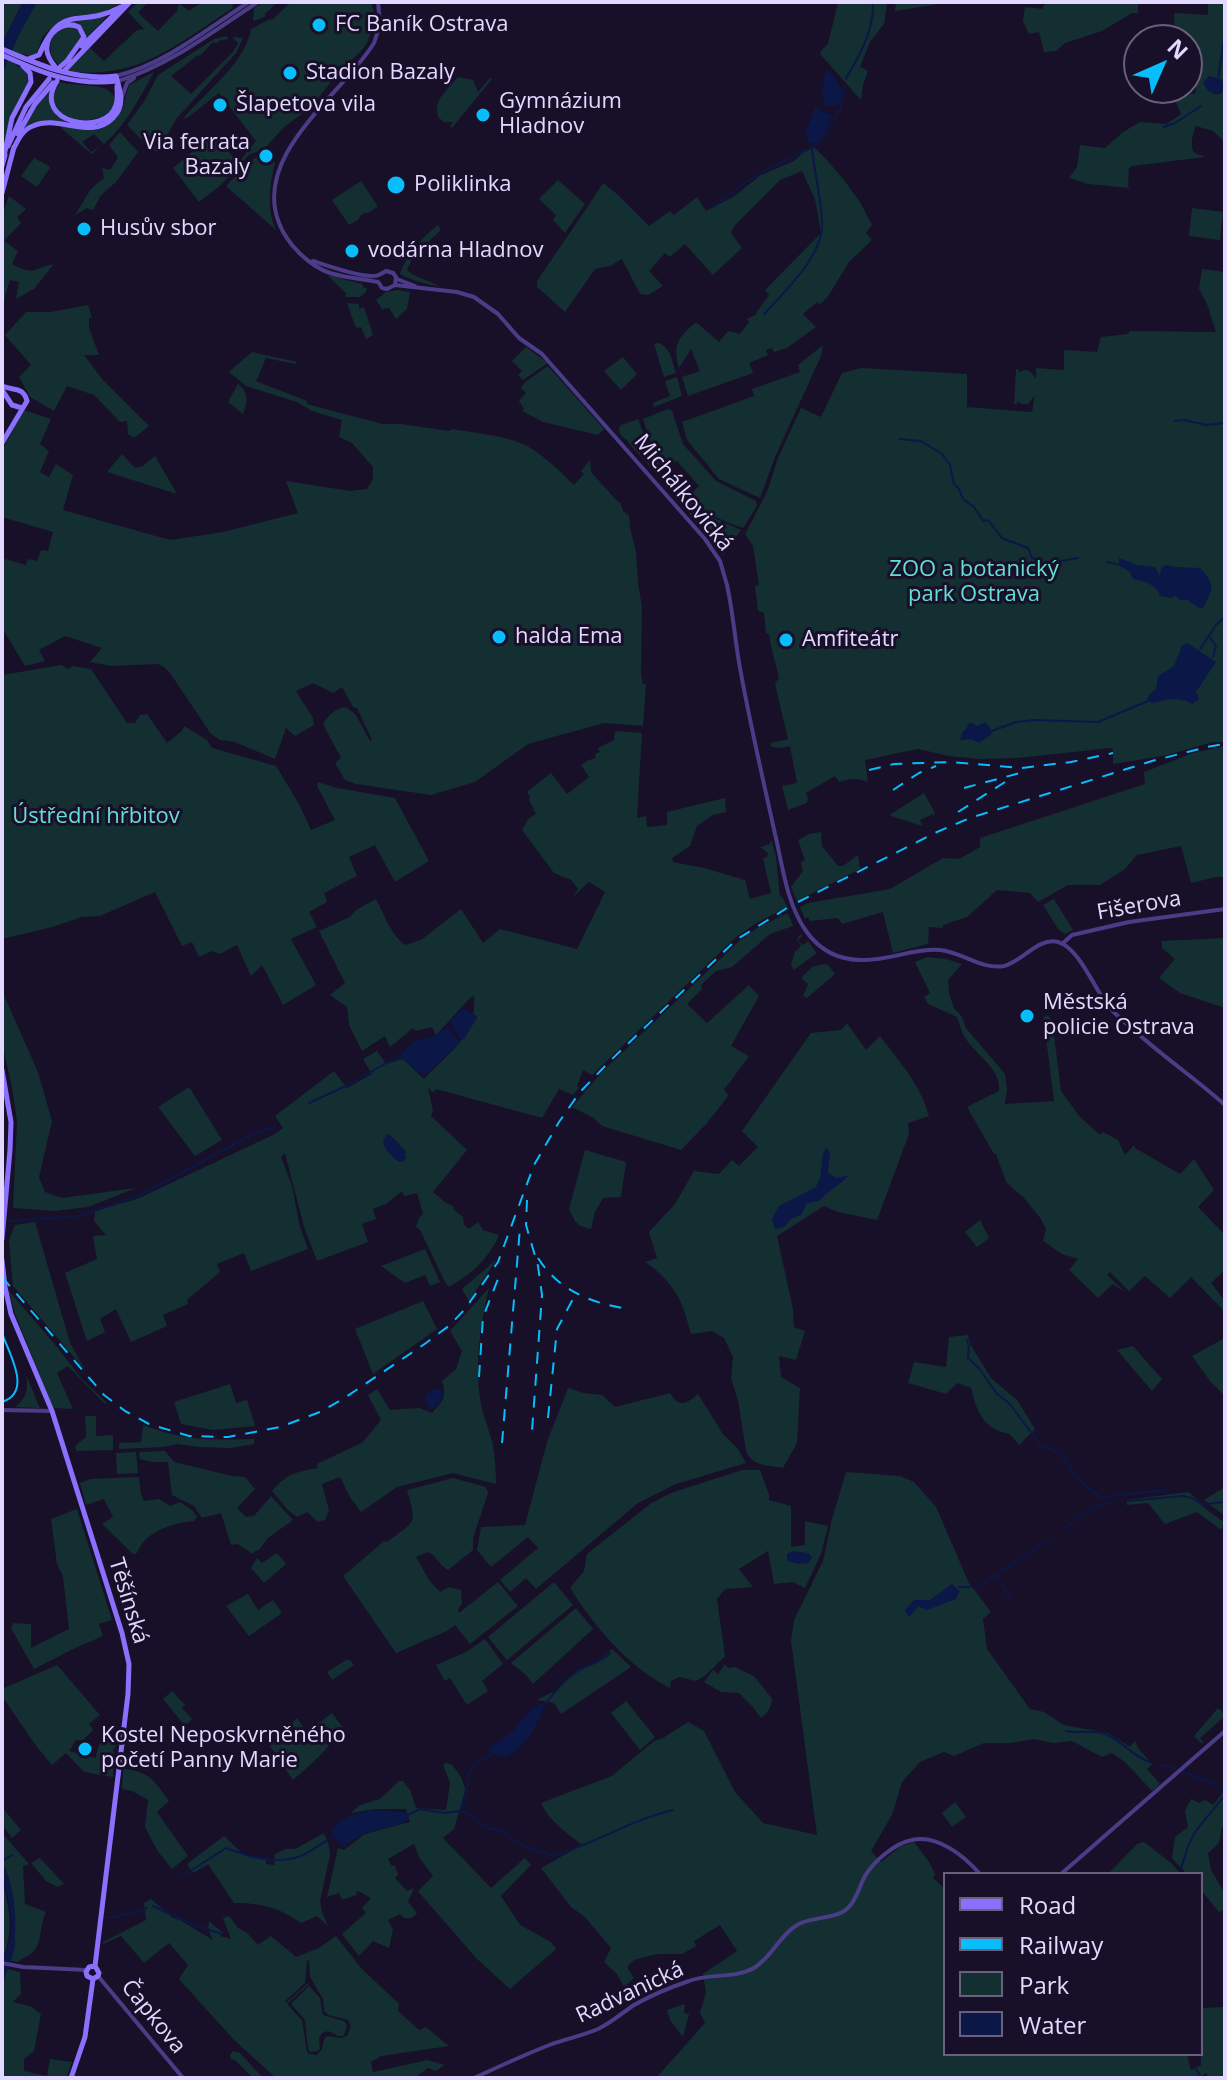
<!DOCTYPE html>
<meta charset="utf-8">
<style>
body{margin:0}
#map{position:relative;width:1227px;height:2080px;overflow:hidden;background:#181028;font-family:"Open Sans",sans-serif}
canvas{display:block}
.frame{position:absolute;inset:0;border:4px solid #e3d8ff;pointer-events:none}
.legend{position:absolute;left:943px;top:1872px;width:260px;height:184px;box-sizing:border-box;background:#181028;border:2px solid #69607e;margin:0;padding:10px 14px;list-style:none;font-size:24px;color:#e3d8ff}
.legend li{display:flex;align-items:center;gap:16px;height:40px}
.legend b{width:40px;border:2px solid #69607e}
.north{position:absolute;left:1123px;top:24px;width:80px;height:80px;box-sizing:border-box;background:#181028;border:2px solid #69607e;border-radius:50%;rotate:45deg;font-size:22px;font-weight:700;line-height:32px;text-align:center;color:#e3d8ff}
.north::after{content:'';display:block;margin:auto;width:28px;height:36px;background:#07bdfc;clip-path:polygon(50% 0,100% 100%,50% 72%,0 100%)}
</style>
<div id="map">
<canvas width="1227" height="2080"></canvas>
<div class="frame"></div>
<ul class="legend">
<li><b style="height:10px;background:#8a70fd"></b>Road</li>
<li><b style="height:10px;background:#07bdfc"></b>Railway</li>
<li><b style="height:22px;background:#132f32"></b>Park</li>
<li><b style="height:22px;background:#0b1747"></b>Water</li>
</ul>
<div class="north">N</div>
</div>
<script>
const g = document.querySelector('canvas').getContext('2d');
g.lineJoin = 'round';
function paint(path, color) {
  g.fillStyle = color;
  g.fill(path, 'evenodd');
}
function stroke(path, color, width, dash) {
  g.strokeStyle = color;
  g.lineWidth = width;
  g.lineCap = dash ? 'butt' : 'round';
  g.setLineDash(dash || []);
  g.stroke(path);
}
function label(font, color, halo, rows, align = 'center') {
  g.font = font + ' "Open Sans",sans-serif';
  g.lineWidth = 6;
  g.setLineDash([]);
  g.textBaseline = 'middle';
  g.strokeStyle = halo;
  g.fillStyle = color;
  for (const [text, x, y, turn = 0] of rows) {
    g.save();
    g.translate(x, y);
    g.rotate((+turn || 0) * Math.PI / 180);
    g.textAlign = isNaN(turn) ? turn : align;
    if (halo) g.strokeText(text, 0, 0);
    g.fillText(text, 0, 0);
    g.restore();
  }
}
paint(new Path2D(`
 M2 2H23L2 43Z
 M37 2H123L97 15 72 16 59 21 43 36 36 54 31 56 21 54 16 65C24 69 29 73 28 83L11 114 5 139 2 138V74L19 34Z
 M138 2H148L138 13 158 31 178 10 177 7 180 4 189 11C201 0 216 2 232 2L233 8C178 43 138 81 68 71L90 48 104 61 137 30 144 29 128 12Z
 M264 2H278L265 14V17L253 21 254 8Z
 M291 2H371L374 12 373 28 366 45 359 53 340 71 310 108 284 127 263 150 250 154 221 185 199 202 173 168 213 134 238 163 256 141 219 93 187 118 183 119C205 92 245 64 251 29L270 19 272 20Z
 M838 2H887L884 24 870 42 860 67 868 71 863 85 861 100 821 55 820 52 828 44Z
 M896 2H952L895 11Z
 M1046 2 1068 4 1073 2H1138V13H1132L1102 31 1065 43 1056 51 1044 52 1039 32 1029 34 1023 21 1025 7 1042 9Z
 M1208 2H1225V142L1213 131 1196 126C1193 131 1189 149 1195 153 1198 155 1202 155 1205 157L1132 166 1129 168 1128 186 1130 188 1088 184 1069 178 1077 167 1080 145 1105 148 1123 132 1140 122 1167 124 1181 114 1172 92 1195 94 1196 87 1191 77H1188L1187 79V40H1175L1174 13 1208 15Z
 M108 15 86 38 81 26 71 23H63Z
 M67 26 78 28 82 36 80 42 59 66 51 55 50 40 59 30Z
 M227 36 228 39 221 40 216 43 213 42 200 56 198 55 171 76 191 94 233 52 238 43 233 38 234 37 243 38 236 53 176 119 158 153 146 144 127 125 145 100 158 75 214 39Z
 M154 72C140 97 127 124 104 144L94 134 82 142 91 152 99 147 92 154 62 129 61 126 86 130 95 129 117 118 123 107 129 85Z
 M458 77 473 80 478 92 490 78 492 79 452 128 450 126 453 122H444L439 118C431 102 448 89 458 77Z
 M59 82C70 85 101 85 108 90 135 110 79 134 58 111 55 108 54 104 52 100Z
 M50 90C45 107 57 115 68 123 51 120 37 119 23 131 29 115 39 102 50 90Z
 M120 132 138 152 116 182 101 195 93 210 87 208 75 215 91 189 104 178 102 168 110 170 118 157 109 145Z
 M812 145 826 159 844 180 860 202 872 225 866 233 872 240 849 262 827 298 820 304 817 302 803 314 816 327 787 348 774 352 772 348 766 350 768 355 749 363 753 373 688 396 682 377 700 371 691 349 679 368C672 344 679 337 696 322L719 342 728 331 740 334 749 322 747 319 757 314 756 313 769 295 765 290 821 233 815 199 802 171 780 180 734 226 731 233 742 248 713 275 685 244 670 257 665 253 649 271 663 286 648 295 640 294 622 259 610 266 595 269 565 312 537 287V281C559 248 582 216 603 183L617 194 649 226 670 211 674 215 697 197 706 211 733 197 761 175 794 161Z
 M261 155 271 156 275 162C270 186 266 206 276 230L226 186 251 160Z
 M34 158 49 166 50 168 37 187 21 176Z
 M558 180 585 204 565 233 553 220 556 215 539 199Z
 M361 181 377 205V207L368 213H365L360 216 359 219 349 225 332 200Z
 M9 196 26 209 17 217 21 223 4 241 18 251 12 264C35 276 31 269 54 264L34 289 16 299 19 282 10 280 5 296V301H2V216Z
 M1192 208 1223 212 1220 240 1189 236Z
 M438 225 441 230 413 256 407 270C413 277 429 280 439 286 428 285 408 279 400 274 406 255 422 237 438 225Z
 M1202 269 1225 272V742H1213L1168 755 1113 764V749L1111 748 1017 758 979 759 949 756 918 749 865 760 868 782C858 778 850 778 839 782L835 776 806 793 808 798 807 803 788 810 782 786 797 783 790 746 782 748 772 747 770 743 788 739 775 684 779 678C776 663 771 650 769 634L766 633 764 613 758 611 755 586 759 585 753 546 745 534 767 492 778 458 801 408 821 417 842 373 861 368 967 374V407L1032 412 1035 395 1028 404H1022L1017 401V404H1014L1016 369 1019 370V372L1024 370 1030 371 1036 379V368L1064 370V350L1097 352 1101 337 1128 334 1130 331 1216 332 1207 304 1199 289Z
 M327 275 362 284 364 288H367L366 292 360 297H345L346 293Z
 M398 290 410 292 407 309 396 319 389 308 382 309 376 300 386 292Z
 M347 303 359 304V309L364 307 373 335 366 339 361 327 356 328Z
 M88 305 92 318H89V328L99 355H84L102 379 149 426 134 438 128 434 127 421 120 422 94 395 67 386 54 411 30 397 19 377 31 365 5 335 26 312H51Z
 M659 343C671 348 672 362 676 373L664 377 654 344Z
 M823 345 821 356 775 457 760 498 719 479 687 440 682 422 754 396 752 389 800 372 798 365Z
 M526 347 548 363 523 380 518 375 522 371 512 361Z
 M252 352 297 362 296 364 266 358 256 381 307 401V404L382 424H401L449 431 452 429C476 433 501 435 523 444 539 451 561 472 574 485L584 474 581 471 590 460 591 472 618 502H620L623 511 629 516 630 528 636 552 638 583 642 607 641 674 643 684H646L643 726 604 723 528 744 475 782 431 795 356 784 345 780 335 763 341 758 323 724C329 714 335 709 346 707L356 715 370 741 372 740 357 708 353 707 342 687 333 693 313 683 296 691 313 718 314 725 295 736 286 728 275 759 235 742 220 740 211 734 170 673 164 667 158 664 111 666 90 662 102 648 65 636 39 650 45 661 25 666 2 628V558L26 565 28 559 37 561 41 550 48 551 53 532 2 517V450L24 410 51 419 40 444 49 451 40 472 49 477 56 464 73 475 63 510 170 540 223 532 298 513 286 481 350 491 367 489 373 479V467L352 443 339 437 342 420 312 411 297 402 246 386 229 372Z
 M623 357 637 374 621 390 604 371Z
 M548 366 604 429 598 435 543 422 522 411 524 409 519 401 526 393 521 388 525 382Z
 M677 377 682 396 654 407 653 403 670 396 665 381Z
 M238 384C249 392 248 402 243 414L228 402Z
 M668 409 672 411 683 444 716 481 756 501 757 506 743 528C724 521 698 513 693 492L699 486 677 461 666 468 655 455 643 419Z
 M638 419 652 455 663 469 657 475 628 442 627 439 626 440 620 434 619 428 621 425Z
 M122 454 135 468 143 466 155 456 177 494 107 472Z
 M690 490 693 501 703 513 741 530 723 555 672 492 673 491 682 497Z
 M62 665 68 669 73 666 91 669 127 723H135L140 715 147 714 167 743 182 731 184 726 207 740 212 748 276 766 299 804 311 830 335 820 317 786 318 782 337 788 395 798 429 861 395 882 375 845 349 857 357 876 324 893 327 902 309 912 317 927 291 939 316 985 283 1005 262 965 251 976 237 945 220 954 212 951 199 957 192 942 182 946 155 892 100 916 82 917 52 927 2 939V675Z
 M615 731 642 733 637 818 646 816 647 827 667 825V812L725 798 726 812 713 815 697 826 690 846 672 858 673 862 704 868 745 880 750 899 771 893 763 858 767 857 768 853 760 847 770 844V842L772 841 776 857 780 897 782 896 787 907 755 924 735 938 592 1075 583 1070 577 1086 579 1088 573 1095 559 1089 542 1118 436 1089 433 1092 428 1088 433 1110 431 1116 467 1150 433 1192 446 1203 453 1206 454 1210 463 1217 464 1225 469 1229 478 1222 483 1230 499 1235C489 1259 471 1274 449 1287L446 1284 420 1230 416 1227 419 1218 423 1214 417 1193 404 1196 402 1191 386 1204 373 1209 376 1219 362 1224 368 1242 317 1261 304 1227 285 1153 281 1157 292 1186 300 1227 308 1249 251 1271 244 1253 217 1264 220 1272 187 1300 188 1304 163 1315 167 1326 131 1342 116 1309 100 1319 105 1332 87 1341 65 1273 97 1259 93 1236 106 1235 94 1221 95 1211 137 1199 275 1134 283 1128 275 1116 334 1071 347 1088 372 1074 363 1059 377 1051 386 1064 403 1059 424 1079C448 1054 478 1034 474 996L471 997 436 1035 432 1027 416 1031 413 1028 390 1047 385 1036 362 1051 349 1025 347 1007 330 995 345 983 319 931 350 917 356 910 376 899C384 914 391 935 405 945L421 940 461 909 483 943 500 929 577 949 605 892 589 882 573 897 578 889 571 880 554 873 522 830 528 819 536 814 529 800 530 797 527 792 551 773 567 794 589 777 581 765 589 760 596 758 595 754 600 752 598 748 614 740ZM389 1134 406 1152 399 1162 387 1151Z
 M1225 746V877H1216L1191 883 1181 846 1137 855 1125 869 1100 885H1068L1038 902 1030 893 997 890 967 917 943 925V928L929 927 928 944 893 953 883 912 842 924 838 918 810 921 808 917 805 919 800 907 808 903 890 889 943 858 959 859 980 847V838L1145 784 1144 772 1193 753Z
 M924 793 934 811 935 818 933 814 920 820 922 825H919L891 816V814Z
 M821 832 822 846 838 866H843L858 855 860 869 797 901 791 887 803 871 801 862 805 860 798 840 809 834Z
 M1054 899 1073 930 1065 934 1058 929 1043 905Z
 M788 913 793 926 770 934 732 967 716 971 701 985 702 989 687 1004 707 1023 749 985 759 996 731 1046 749 1056 724 1090 729 1095 707 1123 681 1150 602 1126 594 1118 572 1107 602 1072 738 942 757 928Z
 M800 934 802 936 798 940 803 945 808 941 817 953 794 970 791 965 795 951H797L801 945 797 940Z
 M1225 938V1008L1180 993 1159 978 1175 959 1162 948V941Z
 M927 957 946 959 962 964 948 980 949 994 954 1008 962 1017 966 1028 1005 1074 1007 1090 1005 1104 1054 1101 1045 1030 1042 1025 1043 1018 1048 1015 1055 1026 1053 1027 1061 1091 1080 1117 1100 1135 1103 1132 1118 1140 1125 1155 1134 1145 1135 1148 1180 1174 1194 1159 1214 1190 1198 1207 1225 1235V1270L1211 1283 1225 1301V1312L1191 1277 1170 1298 1145 1276 1129 1291 1110 1272 1107 1275 1126 1293 1113 1284 1098 1298 1069 1270 1078 1259 1062 1254 1043 1241 1046 1229 1041 1219 1024 1198 1006 1182 996 1154H994L967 1107 999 1091C1002 1069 974 1054 964 1036 961 1030 959 1023 957 1017L928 1004 924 997 930 993 915 962Z
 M824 964 828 965 835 974 807 998 803 996 808 984 801 978 812 967Z
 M2 991 38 1072 52 1121 39 1177 45 1192 62 1198 136 1188 88 1207 55 1211 13 1208 17 1121 12 1087 2 1044Z
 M847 1023 866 1050 880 1036C899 1061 921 1085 929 1116L908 1123 909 1134 877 1220 838 1212 824 1206 777 1236 793 1309 794 1327 805 1331 796 1360 779 1356 781 1377 800 1388 797 1443 783 1468C768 1465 753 1467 746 1451L738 1400 731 1378 733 1357 724 1338 712 1331 691 1334C688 1326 687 1317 683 1308 677 1290 661 1272 645 1262L657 1258 649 1232 675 1204 694 1171 719 1174 732 1160 739 1166 758 1147 742 1131 811 1033 841 1030Z
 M189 1087 222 1140 195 1156 158 1107Z
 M585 1150 626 1162 621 1197 603 1198 595 1212 591 1229 580 1226 575 1221 569 1209Z
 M980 1220 989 1238 977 1247 965 1232Z
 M35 1222 70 1343 85 1370 13 1286 9 1240 15 1225Z
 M425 1249 440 1282 430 1286 425 1275 405 1283 381 1266Z
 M497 1259 469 1301 462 1289Z
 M489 1288C480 1324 475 1362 480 1399 482 1413 488 1427 492 1441 495 1455 496 1469 496 1484L453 1473 397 1487 361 1512 350 1497 340 1477 322 1484 329 1510 325 1520 318 1522 307 1512 297 1517 288 1510 272 1491C287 1473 297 1472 318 1468L317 1464 363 1442 381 1420 368 1395 377 1389 390 1410 419 1408 432 1413C443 1401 447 1397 442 1381L456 1369 462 1351 450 1331Z
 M9 1291 57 1347 81 1378 106 1402 105 1404 68 1366 57 1373 73 1409 55 1408 52 1405 15 1314Z
 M423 1301 437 1329 373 1374 355 1329Z
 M968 1335 970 1344 991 1378 1017 1400 1035 1429 1019 1445C1006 1427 1007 1437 993 1428 978 1418 975 1403 971 1388L957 1383 946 1394 908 1383 914 1362 946 1367 949 1337Z
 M1225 1338V1396L1210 1381 1192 1356Z
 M1133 1346 1162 1379 1152 1391 1117 1350Z
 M26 1375 40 1408 15 1407C26 1399 29 1389 26 1375Z
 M230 1384 236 1403 247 1400 255 1426 213 1430 181 1424 174 1402Z
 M568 1388 583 1393 602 1395 615 1407 670 1393C679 1409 688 1403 698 1394L723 1434 738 1449 746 1463 676 1484 638 1503 536 1589 526 1578 510 1592 500 1580 538 1548 528 1537 491 1567 477 1550 481 1527 525 1525 547 1442Z
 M85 1416H96V1436L113 1435V1450L77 1451 75 1448 76 1445 86 1437Z
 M143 1425C185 1441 211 1440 254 1439V1444L230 1448 200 1447 177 1444 164 1447 119 1449V1443L141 1442Z
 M165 1451 174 1462 232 1476 245 1477 255 1489 237 1508 246 1517 254 1516 271 1496 293 1520 268 1538 258 1551 256 1550 253 1554 238 1544 231 1545 221 1513 202 1518 194 1506 172 1495 168 1462H152L140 1459 139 1452Z
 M136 1452 138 1473 117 1474 116 1453Z
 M742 1470H760L769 1495V1500L791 1506V1547L805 1545V1521L828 1526 821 1554 805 1588 793 1582 774 1584 768 1551 739 1569 753 1587 725 1589 717 1599 725 1656 706 1675 696 1681 679 1677 671 1681 670 1688C628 1667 595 1627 570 1588L584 1571 587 1554 650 1504 671 1493Z
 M846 1472 900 1476 914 1482 936 1507 969 1583 991 1612 983 1619 987 1649 1030 1709 1044 1712 1064 1725 1108 1733 1130 1747 1135 1741 1138 1748 1152 1764 1147 1769 1160 1784 1152 1791 1125 1762 1112 1753 1102 1757 1072 1741 1053 1743 1034 1739 1011 1743H984L954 1756 944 1752 920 1762 902 1782 892 1815 871 1851 881 1862 901 1846 914 1842 929 1862 935 1874 933 1878 945 1889V2054H1187L1191 2070 1201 2065V2008L1225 2007V2078H1207V2073L1197 2078H656L705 2023 700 2013 706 1992 703 1974 737 1951 720 1925 694 1941 696 1946 682 1954H657L634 1960 627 1967 634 1978 624 1987 617 1974 604 1962 611 1948 585 1917 571 1907 541 1868 582 1845C567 1833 549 1821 541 1803L612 1776 654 1741 663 1738 688 1722 704 1731 735 1792 763 1823 817 1835 791 1641 794 1620 823 1561 832 1519Z
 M139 1477 141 1494 144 1501 159 1499 170 1506 180 1502 193 1511 197 1517 194 1521C173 1523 145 1531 137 1553L133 1554 102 1524 113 1517 104 1499 86 1505 80 1483 91 1479Z
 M453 1478 486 1487 488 1493 473 1538V1550L448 1570C439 1565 437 1556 428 1552L416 1557 429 1580 440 1592 449 1587 461 1590 462 1603 458 1610 459 1613 498 1582 518 1606 470 1644 455 1625 447 1631 396 1653 343 1576 384 1541 387 1542C416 1520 417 1526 407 1490Z
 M1225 1487V1516L1204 1500Z
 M1189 1492 1207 1510 1224 1522 1221 1530 1197 1512 1165 1524 1148 1503 1127 1505 1126 1500Z
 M77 1509 112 1620 99 1624 103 1636 73 1649 34 1669 11 1628 13 1623 31 1624V1648L69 1629 63 1576 57 1564 51 1519Z
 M277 1553 286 1564 264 1583 251 1568 257 1558 262 1563Z
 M554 1582 573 1605 507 1660 488 1637Z
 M248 1594 258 1610 273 1600 282 1613 249 1636 226 1606Z
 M576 1608 593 1629 533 1684 526 1675 511 1663Z
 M485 1639 503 1664 482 1681 488 1691 467 1705 450 1678 445 1681 436 1665 466 1652Z
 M612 1649 631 1667 561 1714 554 1703 537 1700 555 1691 577 1670 598 1661Z
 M346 1660H350L354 1665 332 1680 327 1672Z
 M725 1664 728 1668 735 1667 755 1677 772 1699C771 1709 768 1712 761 1718L753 1707 739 1693 721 1692 704 1682 713 1670 718 1674Z
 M57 1665 100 1715 89 1724 93 1730 83 1740H76L69 1751 96 1758C99 1740 100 1740 117 1734L115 1749H113V1752L114 1753 113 1777 84 1772 66 1753 52 1765 34 1743 2 1696V1689Z
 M172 1691 185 1705 182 1708 192 1719 185 1726 163 1699Z
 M626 1701 655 1737 640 1750 611 1713Z
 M1218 1708 1225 1714V1716L1200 1738 1203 1742 1202 1744 1194 1736Z
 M332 1713 343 1728C329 1748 312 1764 293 1780L270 1746 297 1718 307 1732Z
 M447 1763 452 1765 461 1777 465 1788 464 1795 454 1829 443 1838 491 1888 525 1858 531 1865 501 1896 520 1925 551 1942 556 1949 510 1989 475 1957 418 1891 433 1876 419 1857 414 1844 388 1859 391 1865 395 1866 398 1874 395 1878 407 1891 414 1888 408 1902 417 1913 412 1918H404L400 1914 388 1920 393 1930 389 1948 373 1941 359 1956 342 1934 366 1913 362 1908 371 1898 358 1891 356 1892 357 1895 344 1899H342L339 1893 327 1897 338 1848 344 1850 365 1834 410 1822 406 1809H376L351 1813 360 1805 380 1799 399 1781H403L410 1790 416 1808 446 1810 450 1783 443 1765Z
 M123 1769C150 1771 154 1781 169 1801L157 1812 188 1856 172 1869 157 1850 145 1827 148 1800 132 1791 122 1789Z
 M1225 1790V1824L1222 1827 1219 1843 1208 1853 1211 1870 1225 1894V1910L1219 1912 1201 1890V1874H1187L1172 1858 1175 1837 1188 1827 1185 1811 1191 1799 1199 1803 1205 1800 1213 1805Z
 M955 1802 966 1817 952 1827 942 1813Z
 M2 1807 21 1830 12 1838 2 1825Z
 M2 1833 29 1864 23 1866 25 1904 46 1912C37 1932 45 1948 24 1958 14 1963 22 1962 11 1961L15 1945 14 1901 9 1878 2 1862Z
 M324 1833 329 1846 330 1855 320 1901 322 1912 328 1926 317 1916 301 1923C278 1907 262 1903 234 1903L208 1864 193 1873 187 1864 224 1836 244 1855 266 1859V1864L274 1865 275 1854 286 1849H295Z
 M1144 1842 1171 1863 1181 1874H1108L1137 1844Z
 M40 1858 64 1884 58 1887 46 1881 31 1863Z
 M2 1880C10 1912 14 1926 3 1959Z
 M151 1899 173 1918 180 1920 213 1940 208 1929 209 1921 223 1933 220 1936 231 1939 223 1918 229 1916 238 1928 246 1932 258 1945 271 1936 296 1957 319 1948 336 1936 361 1968 399 2004 398 2011 419 2030 426 2027 449 2046 381 2056 371 2062 373 2072 427 2060 445 2065 436 2071 428 2068 414 2078H276L234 2040 179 1979 188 1965 169 1943 144 1963 121 1936 103 1944V1942L146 1920 144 1903ZM309 1960 310 1977 323 1999 324 2011 329 2015 348 2020 351 2026 347 2036 341 2038 327 2036 324 2039 322 2049 317 2055 310 2054 307 2052 302 2020 287 2004 309 1984 317 1992 308 1983 286 2003 285 2001 305 1983 307 1961Z
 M2 1968 20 1972 21 1994 13 2002 30 2006 41 2014 34 2051 24 2059V2071L47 2076 50 2059 72 2062 66 2078H2Z
 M309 1986 320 1998 323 2015 344 2021 347 2025 344 2036H338L328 2031 322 2033 319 2038 320 2049 317 2051 310 2052 308 2049 305 2020 291 2004Z
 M685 2004 684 2013 689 2014 683 2037 670 2020 667 2010Z
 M233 2051 240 2053 263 2078H253L235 2060 231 2059 230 2055Z`), '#132f32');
paint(new Path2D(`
 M23 2H37L19 34 2 74V43Z
 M826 69C838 81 845 88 839 105L826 106 822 95Z
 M1209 76 1221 79 1225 86 1221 94C1212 95 1207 91 1203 83Z
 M815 107 832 116 822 137 814 144 807 141 806 131Z
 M1119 558 1137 565 1155 567 1160 576 1161 568 1166 565 1174 567 1200 568C1217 586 1212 588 1204 607L1200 609 1188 600H1180L1176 596 1171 598 1160 596C1157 584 1143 581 1133 579L1130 572 1119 565Z
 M1187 643 1216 662 1196 692 1199 699 1192 704C1180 696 1165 700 1152 703L1147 699 1150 694 1156 689 1158 676 1174 666 1182 646Z
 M970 722 977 726 986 722 990 728 991 735 979 743 971 739 960 740 963 731 966 729Z
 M462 1008 477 1016V1018L464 1039 461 1040 450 1023Z
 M447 1027 460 1043 427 1073 421 1074 402 1058 401 1053 414 1042 434 1036Z
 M387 1134C394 1136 406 1151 406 1158L402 1162C393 1160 385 1150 383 1141Z
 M826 1147 830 1153 828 1173 837 1178 849 1175C839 1186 828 1191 819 1201L807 1203 801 1215 791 1219 784 1227 775 1229 772 1219 779 1206 816 1187 820 1178 823 1154Z
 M433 1389H439L444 1392 439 1403 431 1410 424 1396Z
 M793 1551 808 1553 812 1557 809 1563 799 1564 787 1561V1554Z
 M952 1584 960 1591 956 1599 927 1610 918 1606 910 1616 907 1615 905 1610 914 1600H930Z
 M546 1702C539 1722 526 1749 505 1757L489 1751V1748L511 1733 531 1709Z
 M373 1810 405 1812 409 1817 408 1820 394 1826 367 1832 344 1846 337 1842 331 1831C338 1818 359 1813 373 1810Z
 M2 1862C16 1894 19 1928 11 1962L3 1960C5 1952 10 1943 11 1935 14 1910 2 1886 2 1862Z`), '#0b1747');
stroke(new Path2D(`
 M846 79C860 54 874 31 873 2
 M1218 80 1225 30
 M1164 127 1175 123 1201 106
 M710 208C726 199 738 187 753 178 772 166 792 158 812 147
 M764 314C785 291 825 254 822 221 821 196 814 172 812 147L820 142 841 107 844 86
 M1175 421 1184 420 1206 425 1225 423
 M900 439 921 441 942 454 950 465 954 484 959 489 963 499 974 507 983 521 988 520 1002 538 1028 548 1032 558 1050 565 1060 561 1078 558
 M1107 562 1121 565
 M1210 637 1216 646 1213 657
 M1200 649 1216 625 1225 616
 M989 732 1016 722 1034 720 1098 722 1148 701
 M309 1103 348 1085 388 1062 403 1057
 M85 1214 141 1195 253 1134 275 1126
 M9 1221 69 1217 82 1215
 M967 1340 969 1347 968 1358 979 1368 997 1394 1009 1403 1042 1447 1059 1452C1072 1470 1082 1486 1102 1498L1117 1495
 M1120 1495 1168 1490
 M1127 1501 1183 1496 1192 1498 1203 1505
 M1206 1504 1225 1502
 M1064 1529 1092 1507 1112 1502
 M997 1576 1010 1599
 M959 1587H970
 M976 1588 1052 1538
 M547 1702C555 1691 564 1681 575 1673 586 1664 600 1664 610 1653
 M1066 1731C1079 1734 1092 1729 1105 1734 1122 1740 1133 1757 1150 1762
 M1158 1764 1176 1769
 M1183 1772 1206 1780 1225 1790
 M461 1809 466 1798 469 1772 473 1767 493 1753
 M405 1816 420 1809 445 1813 461 1811 469 1814 488 1828 501 1831 523 1845 553 1856C594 1844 631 1820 673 1810
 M2 1861 12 1855
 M1181 1869C1185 1856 1188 1842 1196 1831 1205 1818 1217 1807 1225 1794
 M181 1877 226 1848C250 1857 275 1865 301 1856 312 1851 323 1842 334 1836
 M153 1906C175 1917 198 1927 222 1934
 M108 1917H116L147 1908
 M1195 2067 1200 2076`), '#0b1747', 2);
stroke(new Path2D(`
 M2 1976 7 1960`), '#0b1747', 6);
stroke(new Path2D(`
 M378 2 380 24 374 43C342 95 252 154 279 223 287 244 309 266 330 273 346 278 363 279 378 282
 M116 76C165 64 207 29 249 2
 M118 81C169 66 213 31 258 2
 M122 97 127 83 134 78
 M313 261C328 266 359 277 374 276 378 276 383 273 386 271L393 273 396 277 395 285
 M397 279 415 286
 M379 283 382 288 387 289 395 285
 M395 285 457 292 474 297 498 314 519 338 542 354 705 539 720 561 727 585C733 612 735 641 740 668 750 724 763 779 775 834 783 867 786 902 806 931 820 951 838 960 862 960 889 961 913 948 940 950 962 952 981 970 1004 966 1022 962 1038 937 1058 942 1078 947 1094 987 1106 1003 1114 1014 1125 1023 1136 1032 1165 1058 1196 1079 1225 1105
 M1062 944 1072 935 1129 922 1225 909
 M2 1410 52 1411
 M1061 1874 1225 1731
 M2 1963 23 1967 87 1970
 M98 1976 183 2078
 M474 2078C500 2066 526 2054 552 2044 567 2039 584 2035 598 2029 611 2023 622 2013 634 2005 650 1996 671 1987 689 1981 710 1973 734 1979 754 1968 772 1957 779 1936 797 1925 812 1916 835 1920 848 1908 857 1899 859 1887 865 1876 874 1861 895 1843 912 1840 938 1834 965 1857 980 1874`), '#4b3c87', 4);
stroke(new Path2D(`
 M82 46 127 2
 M2 49C40 65 74 81 116 76 120 91 126 105 113 118 90 141 59 114 33 126 22 130 18 140 13 150
 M2 55C42 73 73 86 117 81
 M28 59 39 55C63 0 78 30 121 7
 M60 67 69 59
 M57 69C53 64 48 59 47 51 45 33 63 20 79 27L84 37 67 61
 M65 70 130 2
 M57 81C30 124 107 137 116 105 118 100 117 92 117 86
 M18 134 35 104 53 83
 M8 146 26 107 49 79
 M4 156 12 118 31 82 30 73 23 66
 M2 166 5 155
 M2 193 14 147
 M2 386C13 391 23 386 27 401L2 443
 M2 390 12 405 22 408
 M2 1070 11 1122 10 1150 2 1239
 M2 1260 5 1287 11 1314 52 1411 122 1633 129 1664 128 1694 95 1966 99 1973 98 1976 93 1979
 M93 1979 87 1976 86 1972 89 1967 95 1966
 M71 2078 85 2037 93 1979`), '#8a70fd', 5);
stroke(new Path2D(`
 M2 1333C9 1354 33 1392 2 1402`), '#07bdfc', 2);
stroke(new Path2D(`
 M869 770 894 764 951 762 1022 768 1071 762 1113 753
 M964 788 1020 773
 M893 790 919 773 936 766
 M958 812 1005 782
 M798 902 937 832 970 818 1152 761 1207 747 1225 744
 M527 1200 526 1225 538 1266 542 1295 532 1431
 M538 1258C559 1291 591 1303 629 1309
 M2 1277 104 1395 125 1411 149 1424 189 1436 228 1437 280 1427 320 1412 343 1399 426 1343 450 1325 465 1309 498 1262 534 1165 559 1122 580 1092 611 1060 736 940 787 908
 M479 1377 483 1317 498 1279
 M548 1418 557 1329 574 1297
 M502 1443 520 1228`), '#07bdfc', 2, [12, 10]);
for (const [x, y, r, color] of [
 [319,25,8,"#07bdfc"],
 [290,73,8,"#07bdfc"],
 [220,105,8,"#07bdfc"],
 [483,115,8,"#07bdfc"],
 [266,156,8,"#07bdfc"],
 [396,185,10,"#07bdfc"],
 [84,229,8,"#07bdfc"],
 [352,251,8,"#07bdfc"],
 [499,637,8,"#07bdfc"],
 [786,640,8,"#07bdfc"],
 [1027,1016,8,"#07bdfc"],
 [85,1749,8,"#07bdfc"]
]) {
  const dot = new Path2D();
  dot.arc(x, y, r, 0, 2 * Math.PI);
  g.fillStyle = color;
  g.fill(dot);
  stroke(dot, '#181028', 3);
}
label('22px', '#e3d8ff', '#181028', [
 ["FC Baník Ostrava",335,25],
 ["Stadion Bazaly",306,73],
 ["Gymnázium",499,102],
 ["Hladnov",499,127],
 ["Šlapetova vila",236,105],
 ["Via ferrata",250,143,"right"],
 ["Bazaly",250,168,"right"],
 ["Poliklinka",414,185],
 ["Husův sbor",100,229],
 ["vodárna Hladnov",368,251],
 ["halda Ema",515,637],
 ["Amfiteátr",802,640],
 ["Městská",1043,1003],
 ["policie Ostrava",1043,1028],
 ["Kostel Neposkvrněného",101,1736],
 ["početí Panny Marie",101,1761]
], 'left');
label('22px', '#e3d8ff', '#181028', [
 ["Michálkovická",683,493,51],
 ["Fišerova",1139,906,-10],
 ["Těšínská",128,1601,73],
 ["Radvanická",630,1993,-25],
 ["Čapkova",153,2017,51]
]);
label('22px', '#64dfd4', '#181028', [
 ["ZOO a botanický",974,570],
 ["park Ostrava",974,595],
 ["Ústřední hřbitov",96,817]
]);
</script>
